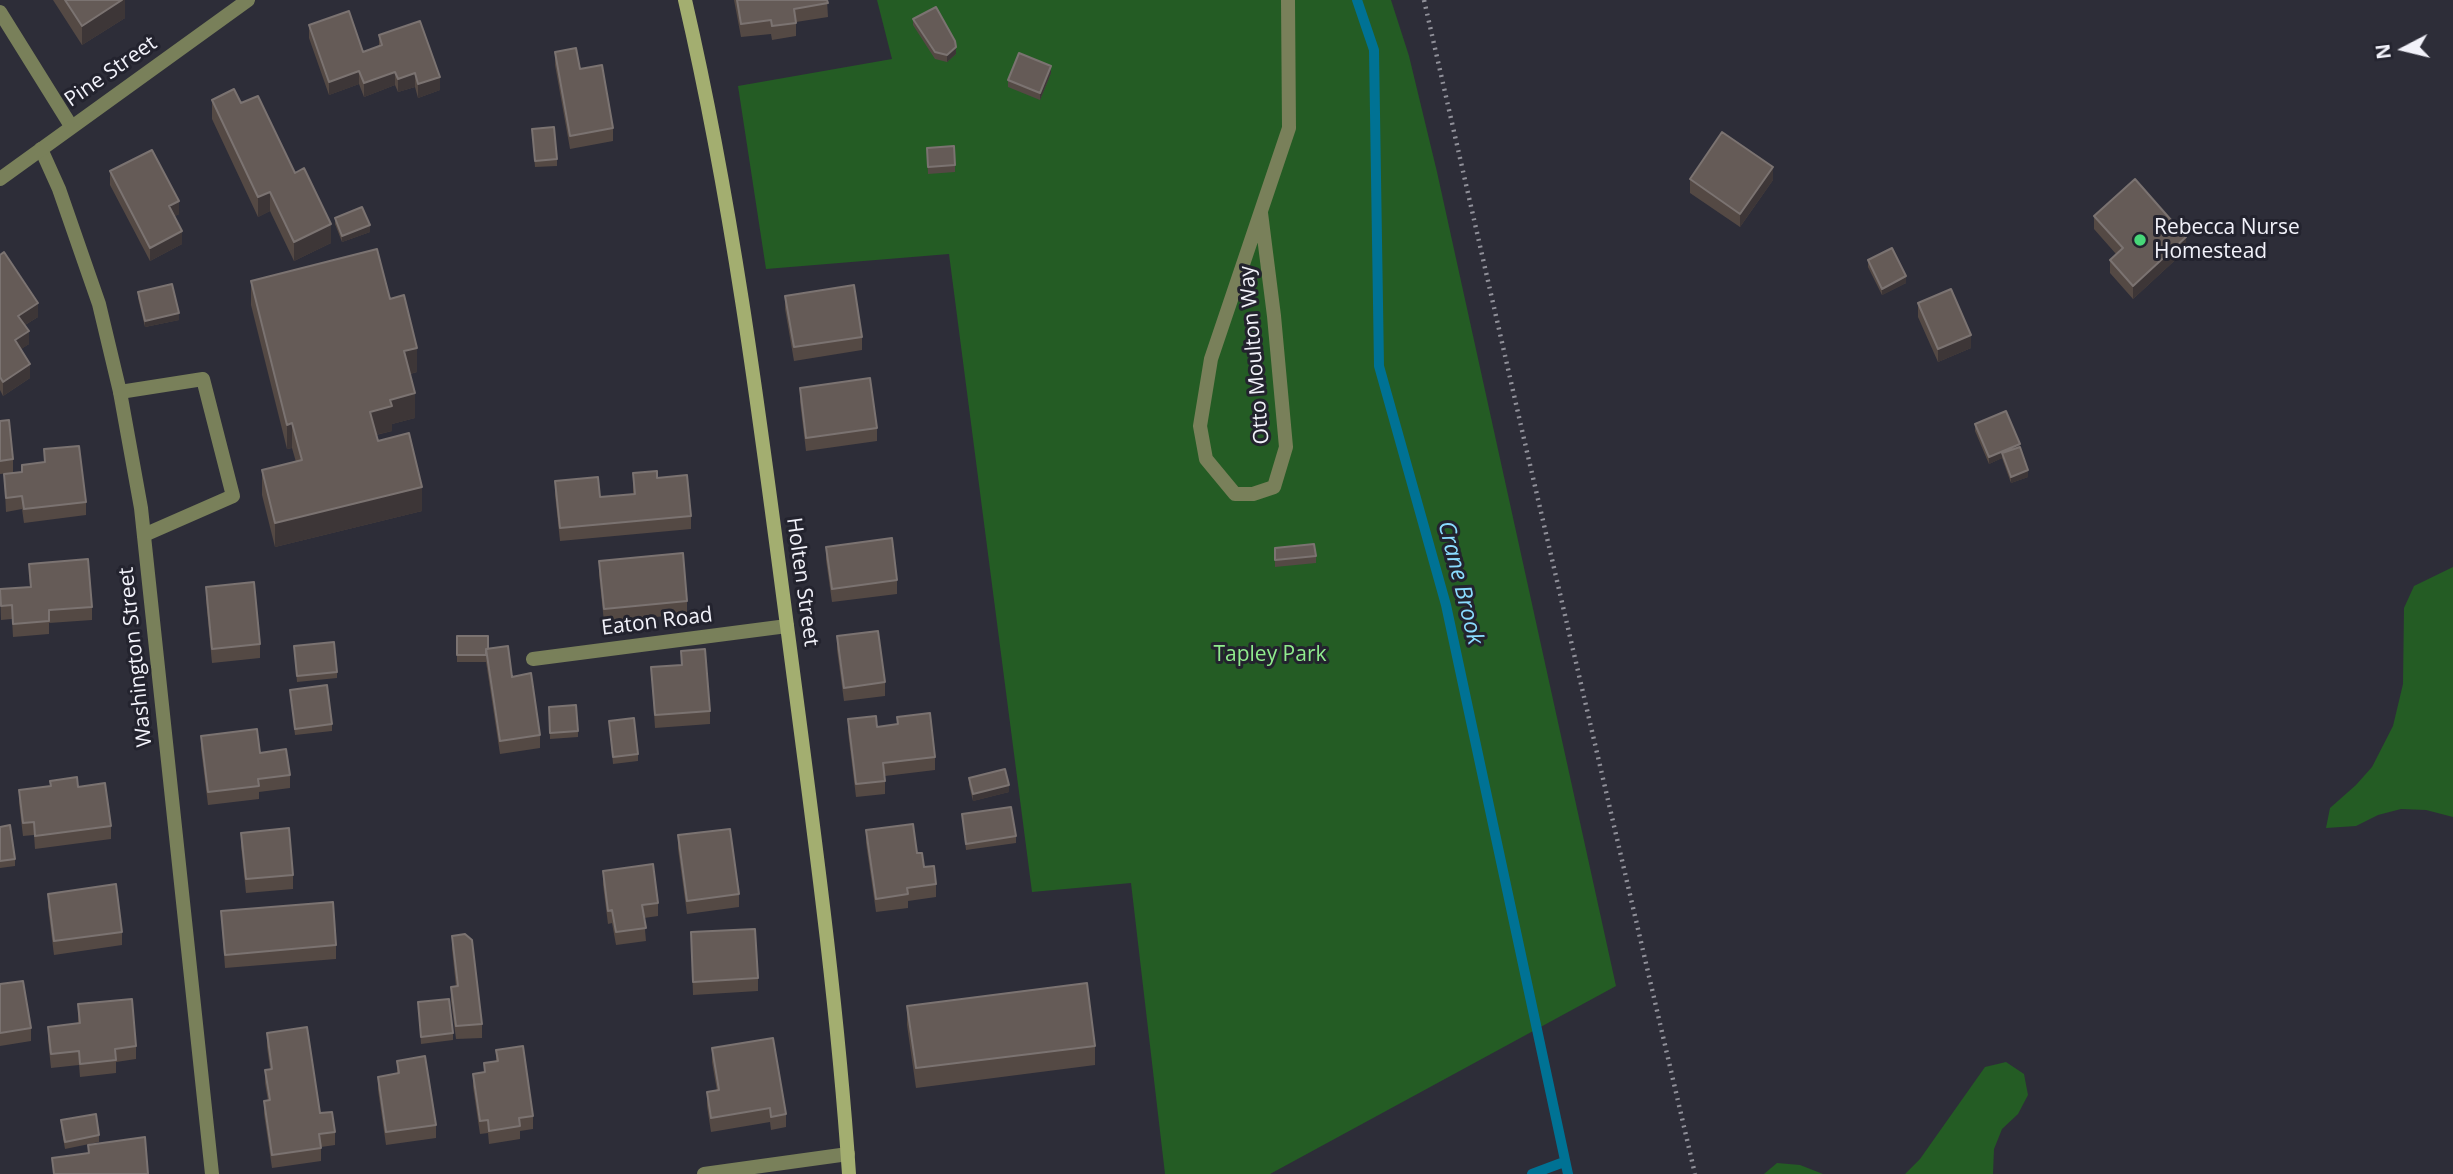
<!DOCTYPE html>
<style>
body{margin:0}
#map{position:relative;width:2453px;height:1174px;overflow:hidden;background:#2d2d38;font-family:"Open Sans",sans-serif}
canvas{display:block}
.north{position:absolute;left:2369px;top:14px;width:70px;height:70px;-webkit-text-stroke:5px #23232e;paint-order:stroke;rotate:263deg;font-size:19px;font-weight:700;line-height:28px;text-align:center;color:#f2f2fa}
.north::after{content:'';display:block;margin:auto;width:24px;height:32px;background:#f2f2fa;clip-path:polygon(50% 0,100% 100%,50% 72%,0 100%)}
</style>
<div id="map">
<canvas width="2453" height="1174"></canvas>
<div class="north">N</div>
</div>
<script>
const g = document.querySelector('canvas').getContext('2d');
g.lineJoin = 'round';
function paint(path, color) {
  g.fillStyle = color;
  g.fill(path, 'evenodd');
}
function stroke(path, color, width, dash) {
  g.strokeStyle = color;
  g.lineWidth = width;
  g.lineCap = dash ? 'butt' : 'round';
  g.setLineDash(dash || []);
  g.stroke(path);
}
function label(font, color, halo, rows, align = 'center') {
  g.font = font + ' "Open Sans",sans-serif';
  g.lineWidth = 6;
  g.setLineDash([]);
  g.textBaseline = 'middle';
  g.strokeStyle = halo;
  g.fillStyle = color;
  for (const [text, x, y, turn = 0] of rows) {
    g.save();
    g.translate(x, y);
    g.rotate((+turn || 0) * Math.PI / 180);
    g.textAlign = isNaN(turn) ? turn : align;
    if (halo) g.strokeText(text, 0, 0);
    g.fillText(text, 0, 0);
    g.restore();
  }
}
paint(new Path2D(`
 M877 0H1391L1409 56 1437 172 1616 986 1270 1174H1165L1131 883 1032 892 949 254 766 269 738 86 892 59Z
 M2453 567V817L2426 810 2401 809 2378 815 2356 826 2326 828 2330 808 2356 785 2372 767 2393 726 2403 684 2404 608 2414 586Z
 M2006 1062 2024 1074 2028 1095 2018 1114 2002 1129 1994 1149 1993 1174H1905L1920 1159 1985 1067Z
 M1777 1163 1800 1165 1823 1174H1764Z`), '#245c24');
stroke(new Path2D(`
 M1357 0 1374 50 1379 366 1446 605 1568 1174
 M1532 1174 1564 1162`), '#007294', 10);
stroke(new Path2D(`
 M1424 0 1524 439 1695 1174`), '#909099', 4.5, [2, 5]);
stroke(new Path2D(`
 M120 392 203 379 233 496 144 535`), '#79805a', 14);
stroke(new Path2D(`
 M0 12 71 126
 M41 149 59 189 99 304 120 392 141 508 212 1174
 M1261 213 1274 316 1286 447 1274 487 1253 494H1235L1206 459 1200 426 1211 359 1289 128 1288 0
 M533 659 787 626
 M704 1174 848 1154`), '#79805a', 14);
stroke(new Path2D(`
 M0 179 248 0`), '#79805a', 14);
stroke(new Path2D(`
 M685 0C734 211 761 427 789 641 812 818 837 996 849 1174`), '#a3ae70', 14);
paint(new Path2D(`
 M53 0H125V18L82 45Z
 M734 0H827L828 17 796 22V36L772 40 771 34 741 37Z
 M913 19 956 54 947 62 935 59 913 25Z
 M309 25 363 52 379 47V35L440 90 418 98 415 87 398 92 395 85 364 97 359 84 329 95 309 38Z
 M555 52 580 69 613 128V141L570 149 555 65Z
 M1051 73 1040 100 1008 87V80Z
 M212 100 241 103 295 173 331 243 294 261 270 211 258 217 212 119Z
 M532 129 557 159V166L535 167Z
 M927 148 955 165V172L928 174Z
 M110 171 179 214 175 216 182 244 150 261 110 185Z
 M1690 179 1773 180 1740 227 1690 193Z
 M2094 216 2186 250 2133 299 2110 273V260L2116 254 2094 229Z
 M335 218 370 232 342 242 335 224Z
 M0 255 38 317 25 325 29 344 21 349 30 378 3 396 0 390Z
 M1868 260 1906 283 1882 295 1868 267Z
 M251 281 390 299 417 372 410 374 415 418 392 424V431L376 435 378 441 422 511 275 547 262 495V470L296 462 292 448 287 449 251 305Z
 M138 292 179 320 145 327 138 298Z
 M785 296 862 337V350L794 361 785 309Z
 M1918 303 1971 348 1938 362 1918 317Z
 M800 388 877 428V441L806 451 800 402Z
 M0 421 13 459V473L0 474Z
 M1975 424 2020 447 2028 477 2011 483 2002 458 1989 464 1975 431Z
 M44 449 86 502V515L24 523 22 509 6 512 4 474 22 472V465L44 462Z
 M633 473 657 478 691 516V529L560 541 555 495V481L600 497 633 494Z
 M826 547 897 580V594L832 602 826 560Z
 M1275 548 1316 556V563L1275 567Z
 M599 561 687 601V614L604 622 599 575Z
 M29 564 92 607V620L49 623V634L13 637 12 619 1 620 0 589 30 587Z
 M206 587 260 644V658L212 663 206 600Z
 M457 636 488 649 512 677 540 735V748L500 754 486 662H457Z
 M837 636 885 682V696L844 701 837 650Z
 M294 646 337 672V678L297 682Z
 M681 651 710 711V724L655 728 651 667 681 665Z
 M290 690 332 724V731L295 735Z
 M549 707 578 731V737L550 739Z
 M897 717 935 757V770L885 776V794L856 797 848 732V719L877 727 897 725Z
 M609 721 638 754V761L613 764Z
 M201 736 260 753 290 775V788L259 792V799L208 805 201 749Z
 M969 778 1009 792 973 801 969 785Z
 M50 781 78 787 111 826V839L35 849 34 835 23 836 19 803V790L50 786Z
 M962 814 1016 836V843L966 850Z
 M0 827 15 859V866L0 868Z
 M866 830 924 867 936 884V897L908 901V908L876 912 866 843Z
 M241 833 293 875V889L246 893 241 846Z
 M678 835 739 894V907L687 914 678 849Z
 M603 871 658 903V916L644 918 646 941 616 945 612 923 608 924 603 885Z
 M48 894 122 932V945L54 955 48 907Z
 M221 911 336 945V959L225 968Z
 M691 932 758 978V991L693 995Z
 M452 936 482 1024V1038L456 1039 451 1001V987H456L452 949Z
 M0 984 31 1028V1041L0 1046Z
 M418 1002 453 1033V1040L421 1044Z
 M78 1004 136 1046V1059L116 1062V1073L80 1077 79 1065 51 1068 48 1040V1027L78 1023Z
 M907 1006 1095 1046V1065L916 1088 907 1025Z
 M267 1033 320 1113 335 1132V1145L321 1147V1161L272 1168 264 1114V1101H268L265 1083V1070L270 1069 267 1047Z
 M712 1048 786 1114V1127L771 1130 770 1122 711 1132 707 1106V1092L717 1091 712 1062Z
 M496 1050 533 1116V1129L520 1131V1139L489 1144 488 1133 480 1134 473 1087V1074L484 1072V1063L496 1061Z
 M397 1061 436 1125V1138L386 1145 378 1090V1077L397 1074Z
 M61 1120 99 1135V1142L65 1149 61 1127Z`), '#544944');
paint(new Path2D(`
 M122 0H125V18L82 45V26Z
 M956 47V54L947 62V55Z
 M1051 66V73L1040 100V93Z
 M359 71V84L329 95V82Z
 M395 72V85L364 97V83Z
 M415 73V87L398 92V79Z
 M440 77V90L418 98V84Z
 M1773 167V180L1740 227V214Z
 M270 192V211L258 217V197Z
 M179 201V214L169 219V206Z
 M331 224V243L294 261V242Z
 M370 225V232L342 242V236Z
 M182 231V244L150 261V248Z
 M2186 237V250L2133 299V286Z
 M1906 276V283L1882 295V289Z
 M38 303V317L18 329V316Z
 M179 313V320L145 327V321Z
 M29 331V344L15 353V340Z
 M1971 335V348L1938 362V349Z
 M417 348V372L404 375V351Z
 M30 364V378L3 396V382Z
 M415 393V418L392 424V431L370 436V412L390 400Z
 M292 423V448L287 449V425Z
 M2020 444V451L2002 453V458L1989 464V457Z
 M2028 470V477L2011 483V477Z
 M422 487V511L275 547V523Z
 M1009 785V792L973 801V794Z`), '#3d3637');
const building = new Path2D(`
 M65 0H122L82 26Z
 M737 0H827L828 3 794 9 796 23 772 26 771 20 741 24Z
 M936 7 955 41 956 47 947 55 935 52 913 19Z
 M349 11 363 52 382 45 379 35 420 21 440 77 418 84 415 73 398 79 395 72 364 83 359 71 329 82 309 25Z
 M576 48 580 69 602 65 613 128 570 136 555 52Z
 M1019 53 1051 66 1040 93 1008 80Z
 M234 89 241 103 258 96 295 173 304 168 331 224 294 242 270 192 258 197 212 100Z
 M554 127 557 159 535 161 532 129Z
 M1722 132 1773 167 1740 214 1690 179Z
 M954 146 955 165 928 167 927 148Z
 M152 150 179 201 169 206 182 231 150 248 110 171Z
 M2135 179 2186 237 2133 286 2110 260 2123 248 2094 216Z
 M362 207 370 225 342 236 335 218Z
 M1892 248 1906 276 1882 289 1868 260Z
 M377 249 390 299 404 295 417 348 404 351 415 393 390 400 392 406 370 412 378 441 409 433 422 487 275 523 262 470 302 460 292 423 287 425 251 281Z
 M4 252 38 303 18 316 29 331 15 340 30 364 3 382 0 377V255Z
 M172 284 179 313 145 321 138 292Z
 M854 285 862 337 794 347 785 296Z
 M1951 289 1971 335 1938 349 1918 303Z
 M870 378 877 428 806 438 800 388Z
 M2006 411 2020 444 1989 457 1975 424Z
 M9 420 13 459 0 461V421Z
 M79 446 86 502 24 509 22 496 6 498 4 474 22 472V465L45 462 44 449Z
 M2020 447 2028 470 2011 477 2002 453Z
 M657 471V478L687 475 691 516 560 528 555 481 598 477 600 497 635 494 633 473Z
 M892 538 897 580 832 589 826 547Z
 M1314 544 1316 556 1275 560V548Z
 M683 553 687 601 604 609 599 561Z
 M88 559 92 607 49 610V621L13 624 12 605 1 606 0 589 31 587 29 564Z
 M254 582 260 644 212 649 206 587Z
 M878 631 885 682 844 688 837 636Z
 M457 636H488V649H486V655H457Z
 M334 642 337 672 297 676 294 646Z
 M508 646 512 677 531 673 540 735 500 741 486 649Z
 M705 649 710 711 655 715 651 667 682 665 681 651Z
 M327 685 332 724 295 729 290 690Z
 M576 705 578 731 550 733 549 707Z
 M930 713 935 757 883 763 885 781 856 784 848 719 876 716 877 727 898 724 897 717Z
 M634 718 638 754 613 757 609 721Z
 M257 729 260 753 286 749 290 775 258 779 259 786 208 792 201 736Z
 M1005 769 1009 785 973 794 969 778Z
 M77 777 78 787 105 783 111 826 35 836 34 822 23 823 19 790 51 786 50 781Z
 M1011 807 1016 836 966 844 962 814Z
 M913 824 917 853H922L924 867 934 866 936 884 907 888 908 894 876 899 866 830Z
 M10 825 15 859 0 861V827Z
 M289 828 293 875 246 879 241 833Z
 M730 829 739 894 687 901 678 835Z
 M653 864 658 903 642 905 646 928 616 932 612 910 608 911 603 871Z
 M116 884 122 932 54 941 48 894Z
 M333 902 336 945 225 955 221 911Z
 M755 929 758 978 693 982 691 932Z
 M465 934 472 940 482 1024 456 1026 451 987 458 986 452 936Z
 M23 981 31 1028 0 1033V984Z
 M1087 983 1095 1046 916 1068 907 1006Z
 M132 999 136 1046 115 1049 116 1060 80 1064 79 1051 51 1054 48 1027 80 1023 78 1004Z
 M449 999 453 1033 421 1037 418 1002Z
 M307 1027 320 1113 332 1112 335 1132 319 1134 321 1148 272 1155 264 1101 270 1100 265 1070 272 1069 267 1033Z
 M773 1038 786 1114 771 1117 770 1108 711 1118 707 1092 719 1090 712 1048Z
 M523 1046 533 1116 519 1118 520 1126 489 1131 488 1120 480 1121 473 1074 485 1072 484 1063 498 1061 496 1050Z
 M425 1056 436 1125 386 1132 378 1077 399 1073 397 1061Z
 M96 1114 99 1135 65 1142 61 1120Z
 M145 1137 148 1174H54L52 1158 89 1153 88 1145Z`);
paint(building, '#655b57');
stroke(building, '#7b7371', 2);
for (const [x, y, r, color] of [
 [2140,240,7,"#47d779"]
]) {
  const dot = new Path2D();
  dot.arc(x, y, r, 0, 2 * Math.PI);
  g.fillStyle = color;
  g.fill(dot);
  stroke(dot, '#23232e', 2.5);
}
label('21px', '#f2f2fa', '#23232e', [
 ["Pine Street",111,72,-35],
 ["Otto Moulton Way",1255,355,-95],
 ["Holten Street",802,582,82],
 ["Eaton Road",657,622,-7],
 ["Washington Street",136,657,-96]
]);
label('21px', '#f2f2fa', '#23232e', [
 ["Rebecca Nurse",2154,228],
 ["Homestead",2154,252]
], 'left');
label('21px', '#90ec8d', '#23232e', [
 ["Tapley Park",1270,655]
]);
label('italic 23px', '#8adcff', '#23232e', [
 ["Crane Brook",1460,583,76]
]);
</script>
